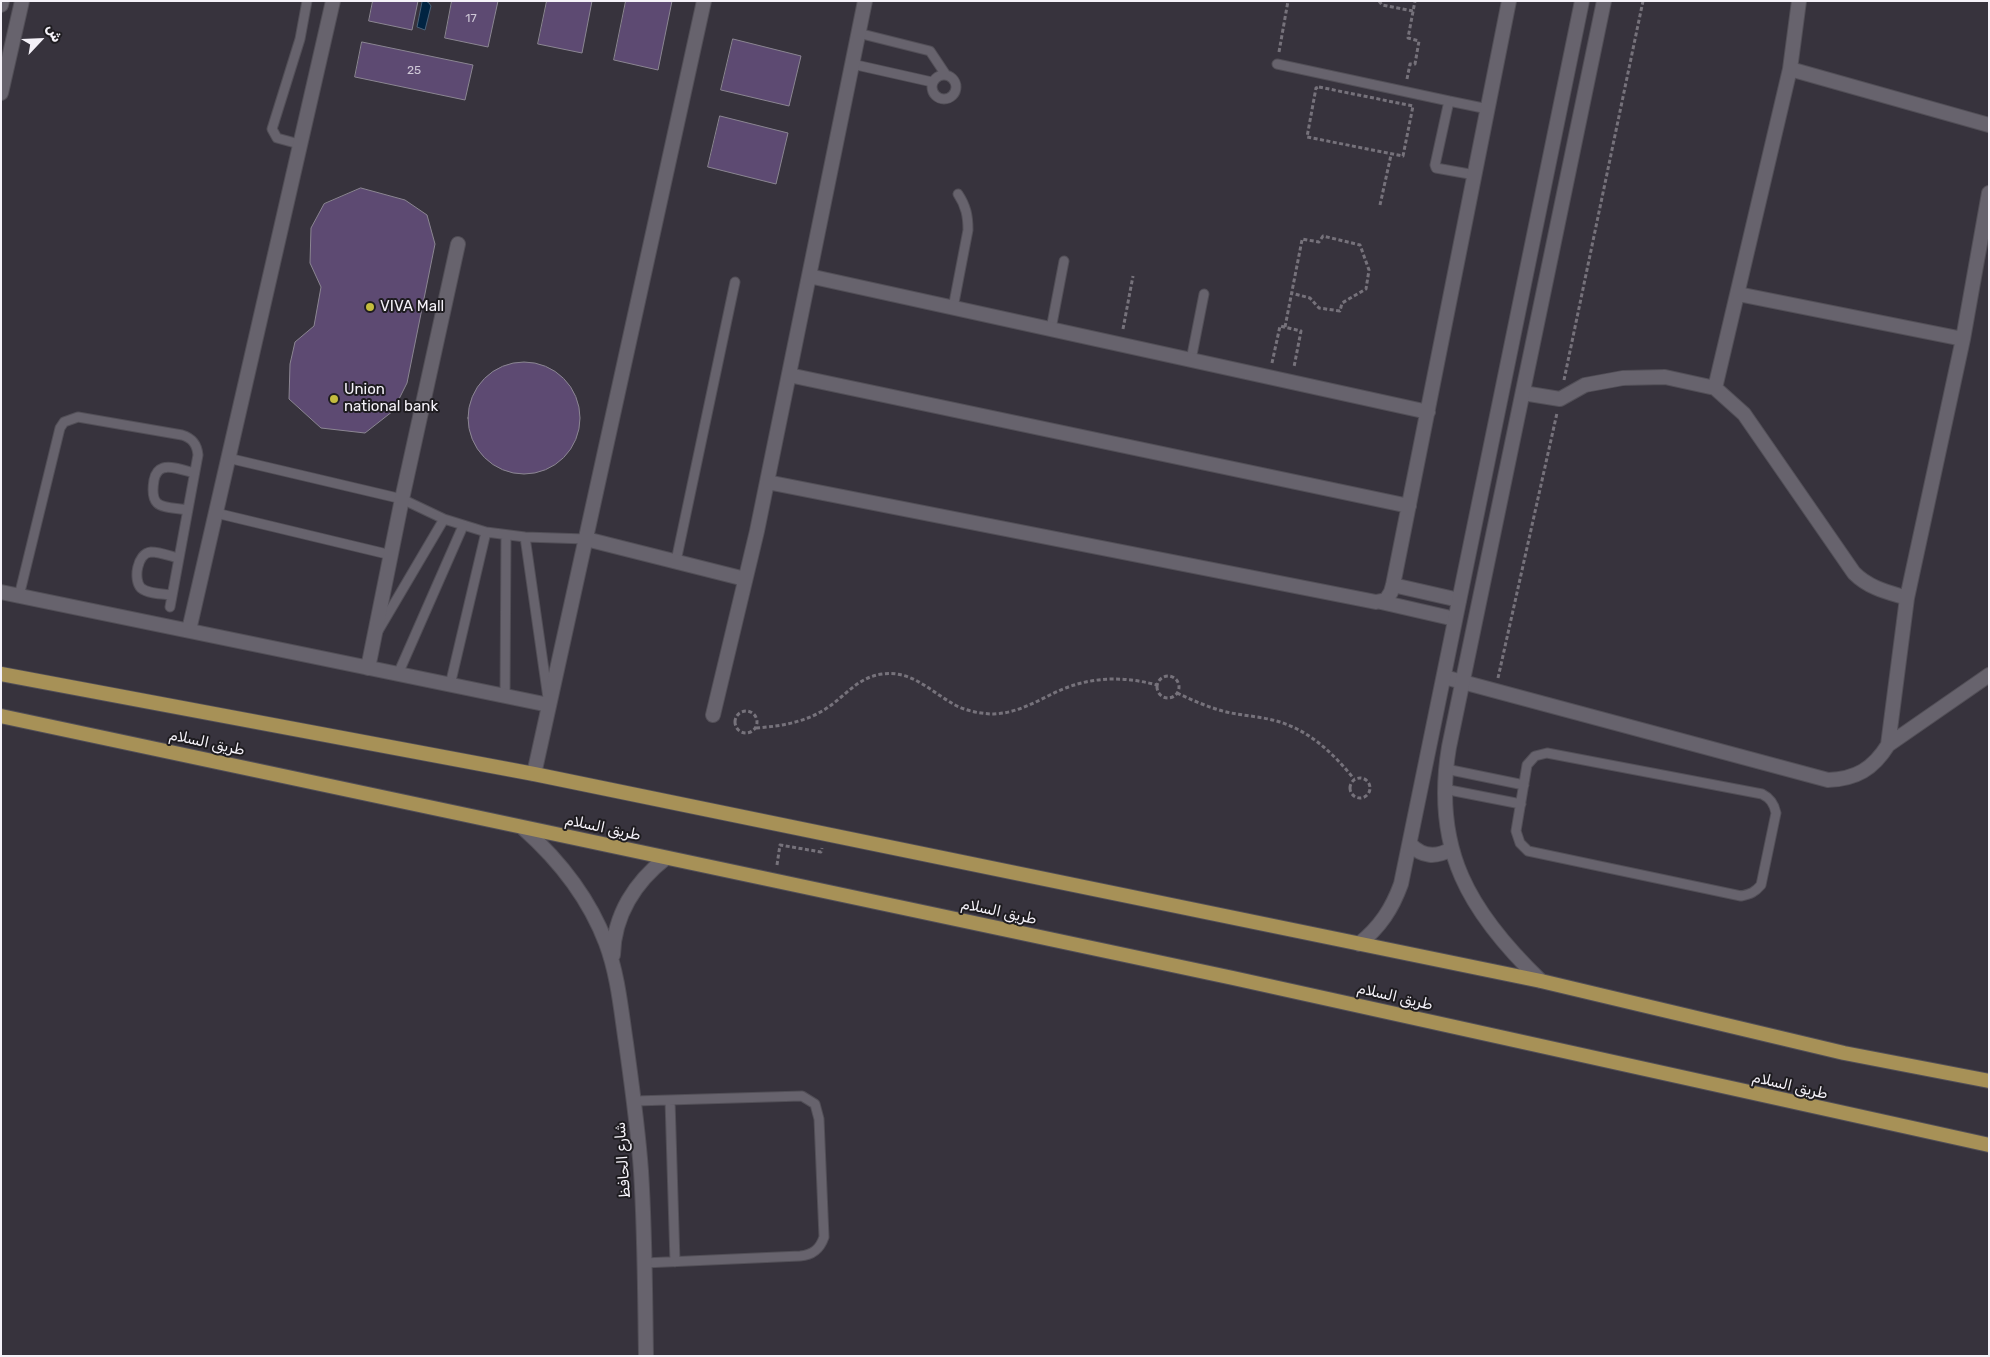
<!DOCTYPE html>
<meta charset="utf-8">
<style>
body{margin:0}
#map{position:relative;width:1990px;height:1357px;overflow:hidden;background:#37333d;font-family:Rubik,Cairo,sans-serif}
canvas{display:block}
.frame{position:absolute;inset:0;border:2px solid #f5f2f9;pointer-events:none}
.north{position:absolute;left:15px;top:15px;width:50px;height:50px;-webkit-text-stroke:4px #1e1c20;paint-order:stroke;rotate:65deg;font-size:14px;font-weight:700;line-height:20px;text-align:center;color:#f5f2f9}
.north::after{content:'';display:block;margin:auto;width:18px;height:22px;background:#f5f2f9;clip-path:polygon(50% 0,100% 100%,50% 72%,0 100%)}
</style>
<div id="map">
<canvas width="1990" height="1357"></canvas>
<div class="frame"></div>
<div class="north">ش</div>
</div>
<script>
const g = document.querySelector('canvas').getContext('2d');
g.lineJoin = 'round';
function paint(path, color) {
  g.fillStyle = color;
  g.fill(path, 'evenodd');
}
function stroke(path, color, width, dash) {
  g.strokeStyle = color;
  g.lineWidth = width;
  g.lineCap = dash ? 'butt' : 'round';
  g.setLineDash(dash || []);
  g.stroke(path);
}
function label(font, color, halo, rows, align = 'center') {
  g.font = font + ' Rubik,Cairo,sans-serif';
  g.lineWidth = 4;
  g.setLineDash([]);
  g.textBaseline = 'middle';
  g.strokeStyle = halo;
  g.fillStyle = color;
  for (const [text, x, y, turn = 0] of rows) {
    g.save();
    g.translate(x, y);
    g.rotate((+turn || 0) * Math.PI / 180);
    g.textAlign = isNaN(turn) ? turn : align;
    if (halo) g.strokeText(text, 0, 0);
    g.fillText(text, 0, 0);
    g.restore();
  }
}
const water = new Path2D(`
 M426 1 429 3 431 6 425 30 417 27 422 2Z`);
paint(water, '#012442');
stroke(water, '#4a6279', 1);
const building = new Path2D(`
 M373 1H418L412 30 369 21Z
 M452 1H498L488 47 445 38Z
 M547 1H592L582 53 538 44Z
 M626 1H672L658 70 614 60Z
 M733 39 801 56 789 106 721 90Z
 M362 42 473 65 465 100 355 77Z
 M720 116 788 133 776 184 708 167Z
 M361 188 405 200 427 215 435 244 407 383 393 411 365 433 321 428 289 399 290 364 295 342 314 326 321 287 310 263 311 228 324 204Z
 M468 418a56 56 0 1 1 112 0a56 56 0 1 1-112 0Z`);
paint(building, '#5d4a72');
stroke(building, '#8b8692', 1);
const service = new Path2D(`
 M858 33 930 51 946 75
 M852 64 932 82
 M1277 64 1449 101
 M932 87a12 12 0 1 1 24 0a12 12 0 1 1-24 0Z
 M299 144 277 138 272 129 300 39 307 1
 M1475 175 1436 168 1435 165 1449 101 1488 109
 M953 308 968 230C968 216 966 206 958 194
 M1051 329 1064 261
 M1191 360 1204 294
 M228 458 402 499 444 519 486 532 525 537 586 539
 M187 510C163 506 149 510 154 480 155 475 157 470 163 468 171 465 186 471 194 473
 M216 513 391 555
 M525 537 548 698
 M676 561 735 282
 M172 595C163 594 148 594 141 588 133 580 137 553 151 552 160 552 170 556 178 558
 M19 596 60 428 64 422 78 417 182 435C192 438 197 444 198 455L170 607
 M378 631 444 519
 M398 674 463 526
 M450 685 486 532
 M505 696 506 535
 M1547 753 1762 794C1770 798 1774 803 1776 813L1761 885C1755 892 1751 894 1741 896L1528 851 1520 843 1516 831 1527 765 1535 756Z
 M1446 769 1524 785
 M1444 789 1521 804
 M670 1100 675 1262
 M635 1101 802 1096 815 1104 819 1119 824 1237C820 1249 813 1255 800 1256L644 1263`);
const minor = new Path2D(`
 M1 5 2 1
 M1790 69 1989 125
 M1 93 22 1
 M809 276 1428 412
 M1738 294 1963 339
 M789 375 1409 506
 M1715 388 1790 69 1799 1
 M1523 393 1560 399 1585 385 1623 378 1665 377 1715 388 1744 414 1854 573C1869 588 1887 592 1907 598L1963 339 1989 193
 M767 482 1376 602 1386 600 1391 592 1393 585 1509 1
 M586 539 745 579
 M1393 585 1459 600
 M1 592 549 705
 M1381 602 1455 619
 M189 630 333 1
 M368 668 402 499 458 244
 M1444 677 1828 780C1856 779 1873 769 1888 745L1907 598
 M713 715 757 531 865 1
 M1888 745 1989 675
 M534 774 704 1`);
const tertiary = new Path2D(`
 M1410 844C1422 857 1436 858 1451 849
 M1359 944C1380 927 1392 909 1401 884L1582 1
 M1541 981C1469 912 1432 849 1449 747L1604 1`);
const secondary = new Path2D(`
 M523 828C559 860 589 898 606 943 618 975 621 1010 626 1043 632 1086 638 1128 641 1171 645 1232 645 1294 646 1356
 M613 955C614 915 635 882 666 858`);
const primary = new Path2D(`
 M1 674 534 774 1541 981 1844 1053 1989 1081
 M1 716 1233 978 1989 1145`);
stroke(service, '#524f57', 11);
stroke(minor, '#524f57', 16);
stroke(tertiary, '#524f57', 16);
stroke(secondary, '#524f57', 16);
stroke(primary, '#524f57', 16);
stroke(new Path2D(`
 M1379 1 1382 5 1413 11
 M1279 52 1288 1
 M1407 79 1410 64H1415L1419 41 1408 38 1415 1
 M1319 87 1413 106 1403 156 1307 137 1316 88Z
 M1380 205 1391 155
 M1285 327 1302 240V239L1319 242 1323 236 1360 245 1369 270 1366 289 1342 303 1340 311 1319 308 1310 298 1291 293
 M1123 329 1133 276
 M1272 363 1280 326 1301 331 1294 367
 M1564 380 1643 1
 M1157 687a11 11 0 1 1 22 0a11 11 0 1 1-22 0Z
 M1498 678 1557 413
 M1177 693C1194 701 1212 709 1231 713 1247 716 1264 717 1280 722 1311 732 1334 754 1354 779
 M735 722a11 11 0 1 1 22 0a11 11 0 1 1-22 0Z
 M756 728C785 726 811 721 834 703 849 691 861 677 882 674 910 670 928 689 950 702 962 710 979 714 994 714 1015 713 1032 704 1050 695 1085 677 1119 675 1157 685
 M1350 788a10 10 0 1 1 20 0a10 10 0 1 1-20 0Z
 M777 865 780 845 821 852 822 848`), '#76727b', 3, [4, 2.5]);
stroke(service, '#67636d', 9);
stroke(minor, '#67636d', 14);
stroke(tertiary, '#67636d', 14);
stroke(secondary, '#67636d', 14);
stroke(primary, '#a79157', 14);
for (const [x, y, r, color] of [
 [370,307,5,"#c4bc3e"],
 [334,399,5,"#c4bc3e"]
]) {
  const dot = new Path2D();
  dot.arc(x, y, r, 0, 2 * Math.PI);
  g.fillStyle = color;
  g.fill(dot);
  stroke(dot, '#1e1c20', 2);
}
label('12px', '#cfc8d7', null, [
 ["17",471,19],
 ["25",414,71]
]);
label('15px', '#f5f2f9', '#1e1c20', [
 ["VIVA Mall",380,307],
 ["Union",344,390],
 ["national bank",344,407]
], 'left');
label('15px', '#f5f2f9', '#1e1c20', [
 ["طريق السلام",207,743,12],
 ["طريق السلام",603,828,12],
 ["طريق السلام",999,912,12],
 ["طريق السلام",1395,997,13],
 ["طريق السلام",1790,1086,13],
 ["شارع الحافظ",623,1160,-94]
]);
</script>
